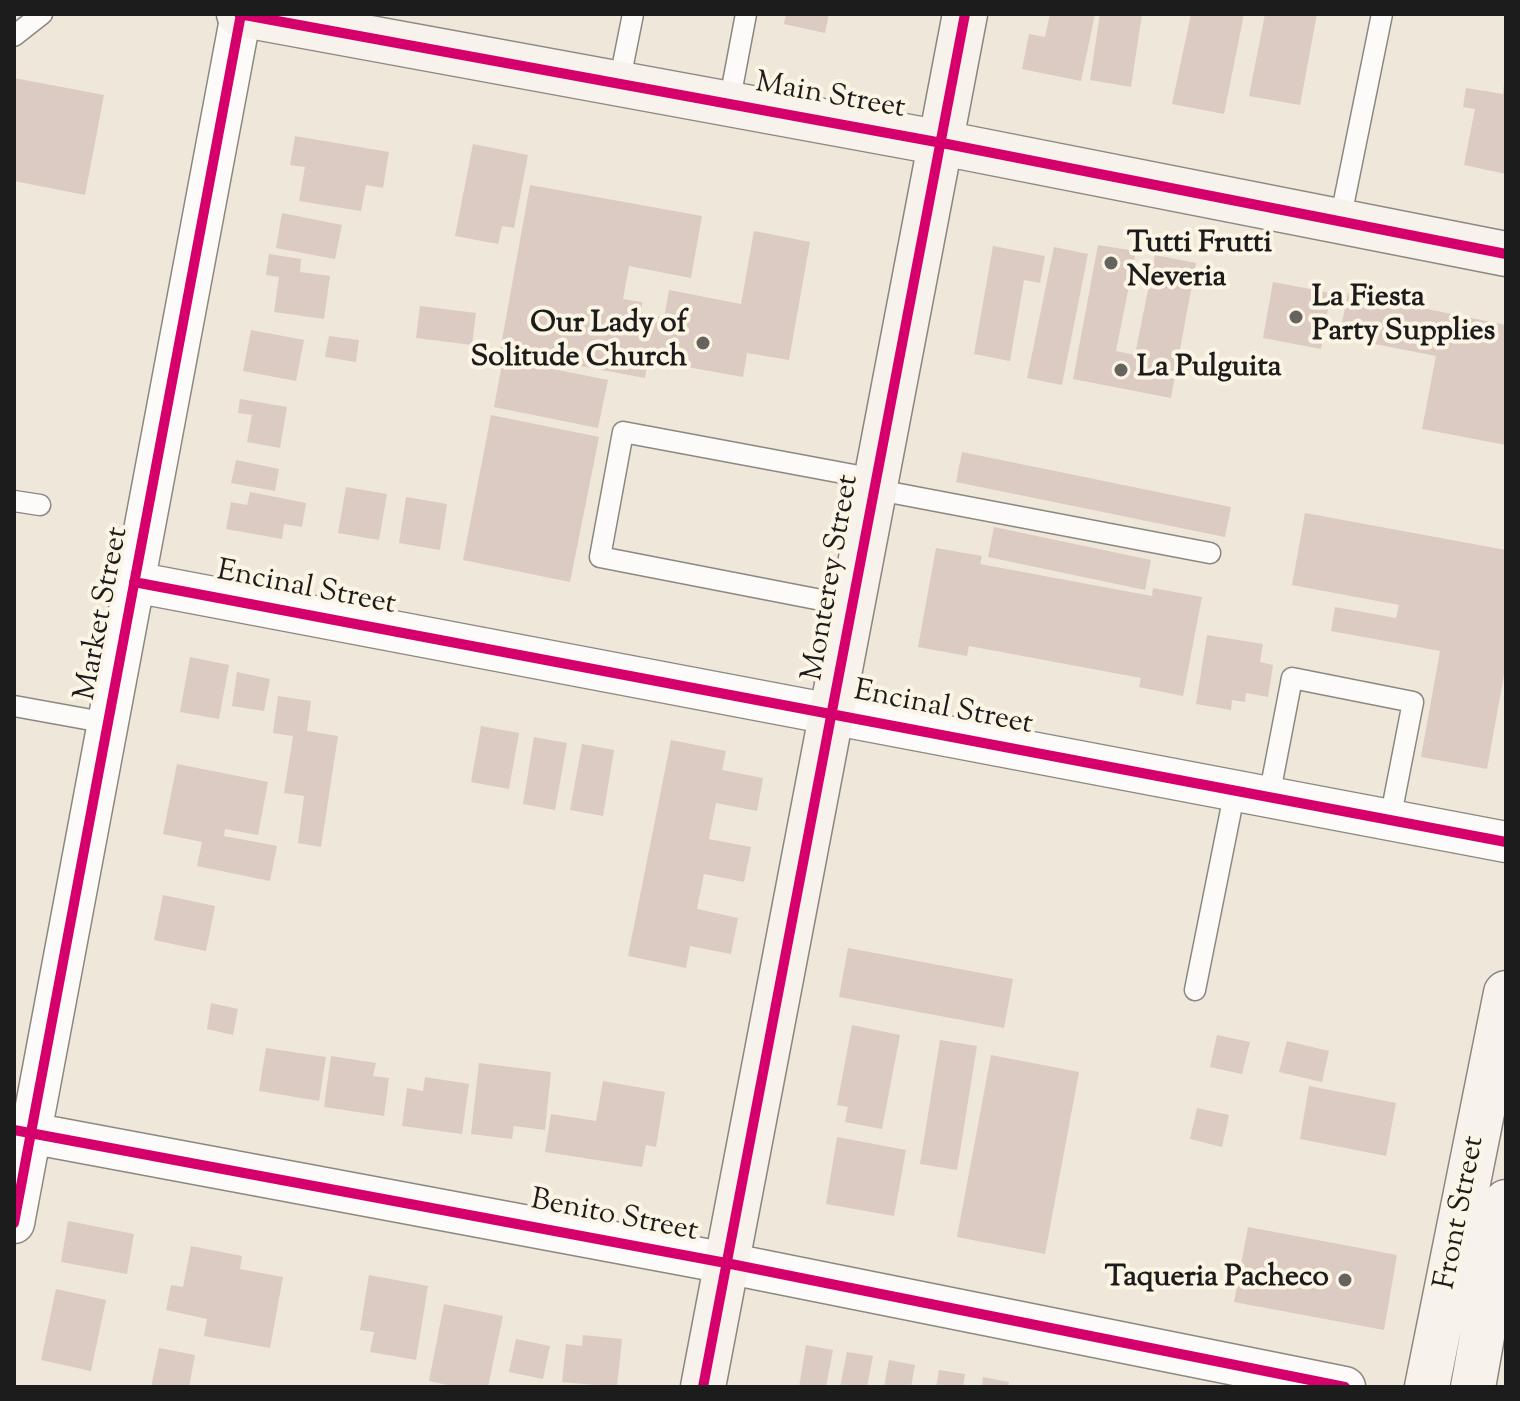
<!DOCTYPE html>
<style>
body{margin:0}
#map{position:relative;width:1520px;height:1401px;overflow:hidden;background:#efe7da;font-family:"Sorts Mill Goudy",serif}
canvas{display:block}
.frame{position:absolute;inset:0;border:16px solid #1c1c1c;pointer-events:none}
</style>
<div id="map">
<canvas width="1520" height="1401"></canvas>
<div class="frame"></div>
</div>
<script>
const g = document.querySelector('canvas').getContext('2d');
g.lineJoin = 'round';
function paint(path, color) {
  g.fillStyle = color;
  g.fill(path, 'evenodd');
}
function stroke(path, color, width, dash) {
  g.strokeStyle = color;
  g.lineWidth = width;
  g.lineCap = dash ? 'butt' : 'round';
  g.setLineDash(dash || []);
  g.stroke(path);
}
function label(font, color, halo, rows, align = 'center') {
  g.font = font + ' "Sorts Mill Goudy",serif';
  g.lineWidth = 8;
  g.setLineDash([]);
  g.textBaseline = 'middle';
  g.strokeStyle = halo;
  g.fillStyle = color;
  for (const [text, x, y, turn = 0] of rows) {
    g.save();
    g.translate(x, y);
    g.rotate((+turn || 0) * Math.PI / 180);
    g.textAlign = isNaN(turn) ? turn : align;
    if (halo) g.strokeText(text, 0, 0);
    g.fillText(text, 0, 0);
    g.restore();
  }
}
paint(new Path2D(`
 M786 14H829L825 33 784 24Z
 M1050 14H1095L1081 81 1022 69 1029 34 1045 37Z
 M1100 14H1142L1131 87 1090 80Z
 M1191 14H1244L1224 114 1172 104Z
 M1265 14H1317L1300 105 1249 96Z
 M14 78 104 95 85 195 14 181Z
 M1504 84 1506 174 1464 165 1475 109 1463 107 1466 88 1503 94Z
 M295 136 389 152 383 188 366 185 361 211 299 201 305 167 290 165Z
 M473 144 528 155 514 228 502 226 498 244 455 236Z
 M530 185 702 216 691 278 629 266 623 299 642 302 641 313 664 318 669 290 741 304 754 231 810 242 789 360 747 353 743 377 648 360 645 378 500 351Z
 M282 213 342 225 335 259 276 248Z
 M1098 245 1136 251 1116 351 1135 355 1155 255 1196 263 1171 398 1073 379Z
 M993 246 1045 256 1040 283 1024 280 1010 361 974 354Z
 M1054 247 1088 254 1062 385 1027 378Z
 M269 254 301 259 300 272 330 276 324 319 274 312 279 277 266 275Z
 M1273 282 1331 293 1321 349 1263 338Z
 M1348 293 1506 325V445L1422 429 1436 356 1339 337Z
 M420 306 476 313 472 345 416 338Z
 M251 330 304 340 296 381 243 371Z
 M329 336 359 340 356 362 325 357Z
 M503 359 608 380 598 428 494 407Z
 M240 399 287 407 280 448 247 442 252 415 238 413Z
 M491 415 599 437 570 582 463 560Z
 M962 452 1231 507 1225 537 956 482Z
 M236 460 279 469 275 491 231 483Z
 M346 487 387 494 379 540 338 533Z
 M250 492 306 503 302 527 284 524 282 539 226 529 231 502 247 505Z
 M406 497 447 504 440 550 399 543Z
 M1305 513 1506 550V664L1487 769 1421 757 1440 651 1331 631 1335 607 1396 618 1399 605 1292 585Z
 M994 527 1151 560 1145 590 988 557Z
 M936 548 982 556 980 564 1152 596 1153 588 1202 597 1183 696 1139 687 1141 678 969 646 967 656 918 647Z
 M1207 635 1263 644 1260 662 1273 665 1268 697 1246 693 1245 702 1232 700 1231 710 1196 704Z
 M190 657 229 665 219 719 180 712Z
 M237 672 270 679 264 711 232 706Z
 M278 696 311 701 307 731 338 736 321 847 298 843 304 796 284 793 293 736 273 733Z
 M481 726 519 733 509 789 471 782Z
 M534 737 567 743 555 810 523 804Z
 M671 740 726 751 722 770 763 778 757 811 716 803 709 839 751 847 744 882 704 874 697 909 738 918 731 954 690 946 686 968 628 956Z
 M582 744 614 750 603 816 570 810Z
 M177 764 268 782 258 835 225 829 224 836 277 846 270 881 197 866 202 842 163 834Z
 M163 895 215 906 206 951 154 940Z
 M848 948 1013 979 1004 1028 839 997Z
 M211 1003 238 1009 233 1035 207 1029Z
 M852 1025 900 1035 882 1129 845 1122 848 1107 837 1105Z
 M1217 1035 1250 1042 1242 1074 1210 1067Z
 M940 1040 977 1046 957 1170 920 1164Z
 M1287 1041 1329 1051 1322 1082 1279 1072Z
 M266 1048 326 1057 319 1101 259 1091Z
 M991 1055 1079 1072 1045 1254 957 1237Z
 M331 1056 376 1063 373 1076 389 1078 384 1116 324 1107Z
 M479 1063 551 1072 545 1130 514 1126 512 1139 471 1134Z
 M425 1077 469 1084 462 1134 402 1126 407 1088 423 1091Z
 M603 1081 665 1092 656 1147 646 1145 642 1167 545 1152 551 1114 596 1121Z
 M1309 1086 1396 1103 1386 1156 1300 1139Z
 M1197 1108 1229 1115 1222 1147 1190 1139Z
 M837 1137 906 1150 894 1216 826 1204Z
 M68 1221 134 1234 127 1274 61 1262Z
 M1248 1227 1397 1255 1384 1330 1234 1302Z
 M191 1246 242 1256 240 1269 283 1277 270 1348 204 1336 207 1319 166 1310 171 1285 183 1287Z
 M369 1275 428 1286 416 1360 370 1352 374 1332 360 1330Z
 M56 1289 106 1300 91 1371 41 1360Z
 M444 1304 503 1316 488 1387H456L429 1381Z
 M583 1335 622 1339 617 1387 562 1382 566 1344 582 1346Z
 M516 1339 550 1346 543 1379 509 1372Z
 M806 1345 833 1350 826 1387H799Z
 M159 1348 195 1355 189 1387H151Z
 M847 1352 873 1356 867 1387H840Z
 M889 1360 915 1365 911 1387H884Z
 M939 1370 965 1374 963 1387H936Z
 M983 1377 1009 1382 1008 1387H982Z`), '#dbcbc2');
const lane = new Path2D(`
 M14 36 42 14
 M619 84 633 14
 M729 104 746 14
 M1340 221 1382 14
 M873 489 1210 553
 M14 501 40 505
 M852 606 600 557 623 432 875 479
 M14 706 108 723
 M1269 797 1292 678 1413 702 1390 820
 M1195 990 1235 790`);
const street = new Path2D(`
 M134 582 1506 842
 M14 1130 726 1263 1345 1387
 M14 1223 241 14`);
const secondary = new Path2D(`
 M239 14 942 143 1506 254
 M703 1387 965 14
 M1427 1387 1506 993
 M1473 1387 1506 1202`);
stroke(lane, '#8c8881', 23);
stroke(street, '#8c8881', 43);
stroke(secondary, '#8c8881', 47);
stroke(lane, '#fdfbf9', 20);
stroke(street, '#fdfbf9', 40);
stroke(secondary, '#f7f2ec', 44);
stroke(new Path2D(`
 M239 14 942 143 1506 254
 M134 582 1506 842
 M14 1130 726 1263 1345 1387
 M14 1223 241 14
 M703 1387 965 14`), '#d6006c', 10);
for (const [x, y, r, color] of [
 [1111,263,8,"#66635e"],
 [1296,317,8,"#66635e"],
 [703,343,8,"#66635e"],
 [1121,370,8,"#66635e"],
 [1345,1280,8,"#66635e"]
]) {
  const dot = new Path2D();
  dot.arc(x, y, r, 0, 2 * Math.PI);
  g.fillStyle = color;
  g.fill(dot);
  stroke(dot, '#fcf5e5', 3);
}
label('30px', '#1c1c1c', '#fcf5e5', [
 ["Main Street",830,98,10],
 ["Monterey Street",833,578,-80],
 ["Encinal Street",306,590,11],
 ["Market Street",104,614,-79],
 ["Encinal Street",943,710,11],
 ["Front Street",1462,1213,-79],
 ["Benito Street",614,1218,11]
]);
label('bold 30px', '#1c1c1c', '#fcf5e5', [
 ["Tutti Frutti",1127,246],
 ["Neveria",1127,280],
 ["La Fiesta",1312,300],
 ["Party Supplies",1312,334],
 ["Our Lady of",687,326,"right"],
 ["Solitude Church",687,360,"right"],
 ["La Pulguita",1137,370],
 ["Taqueria Pacheco",1329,1280,"right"]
], 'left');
</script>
